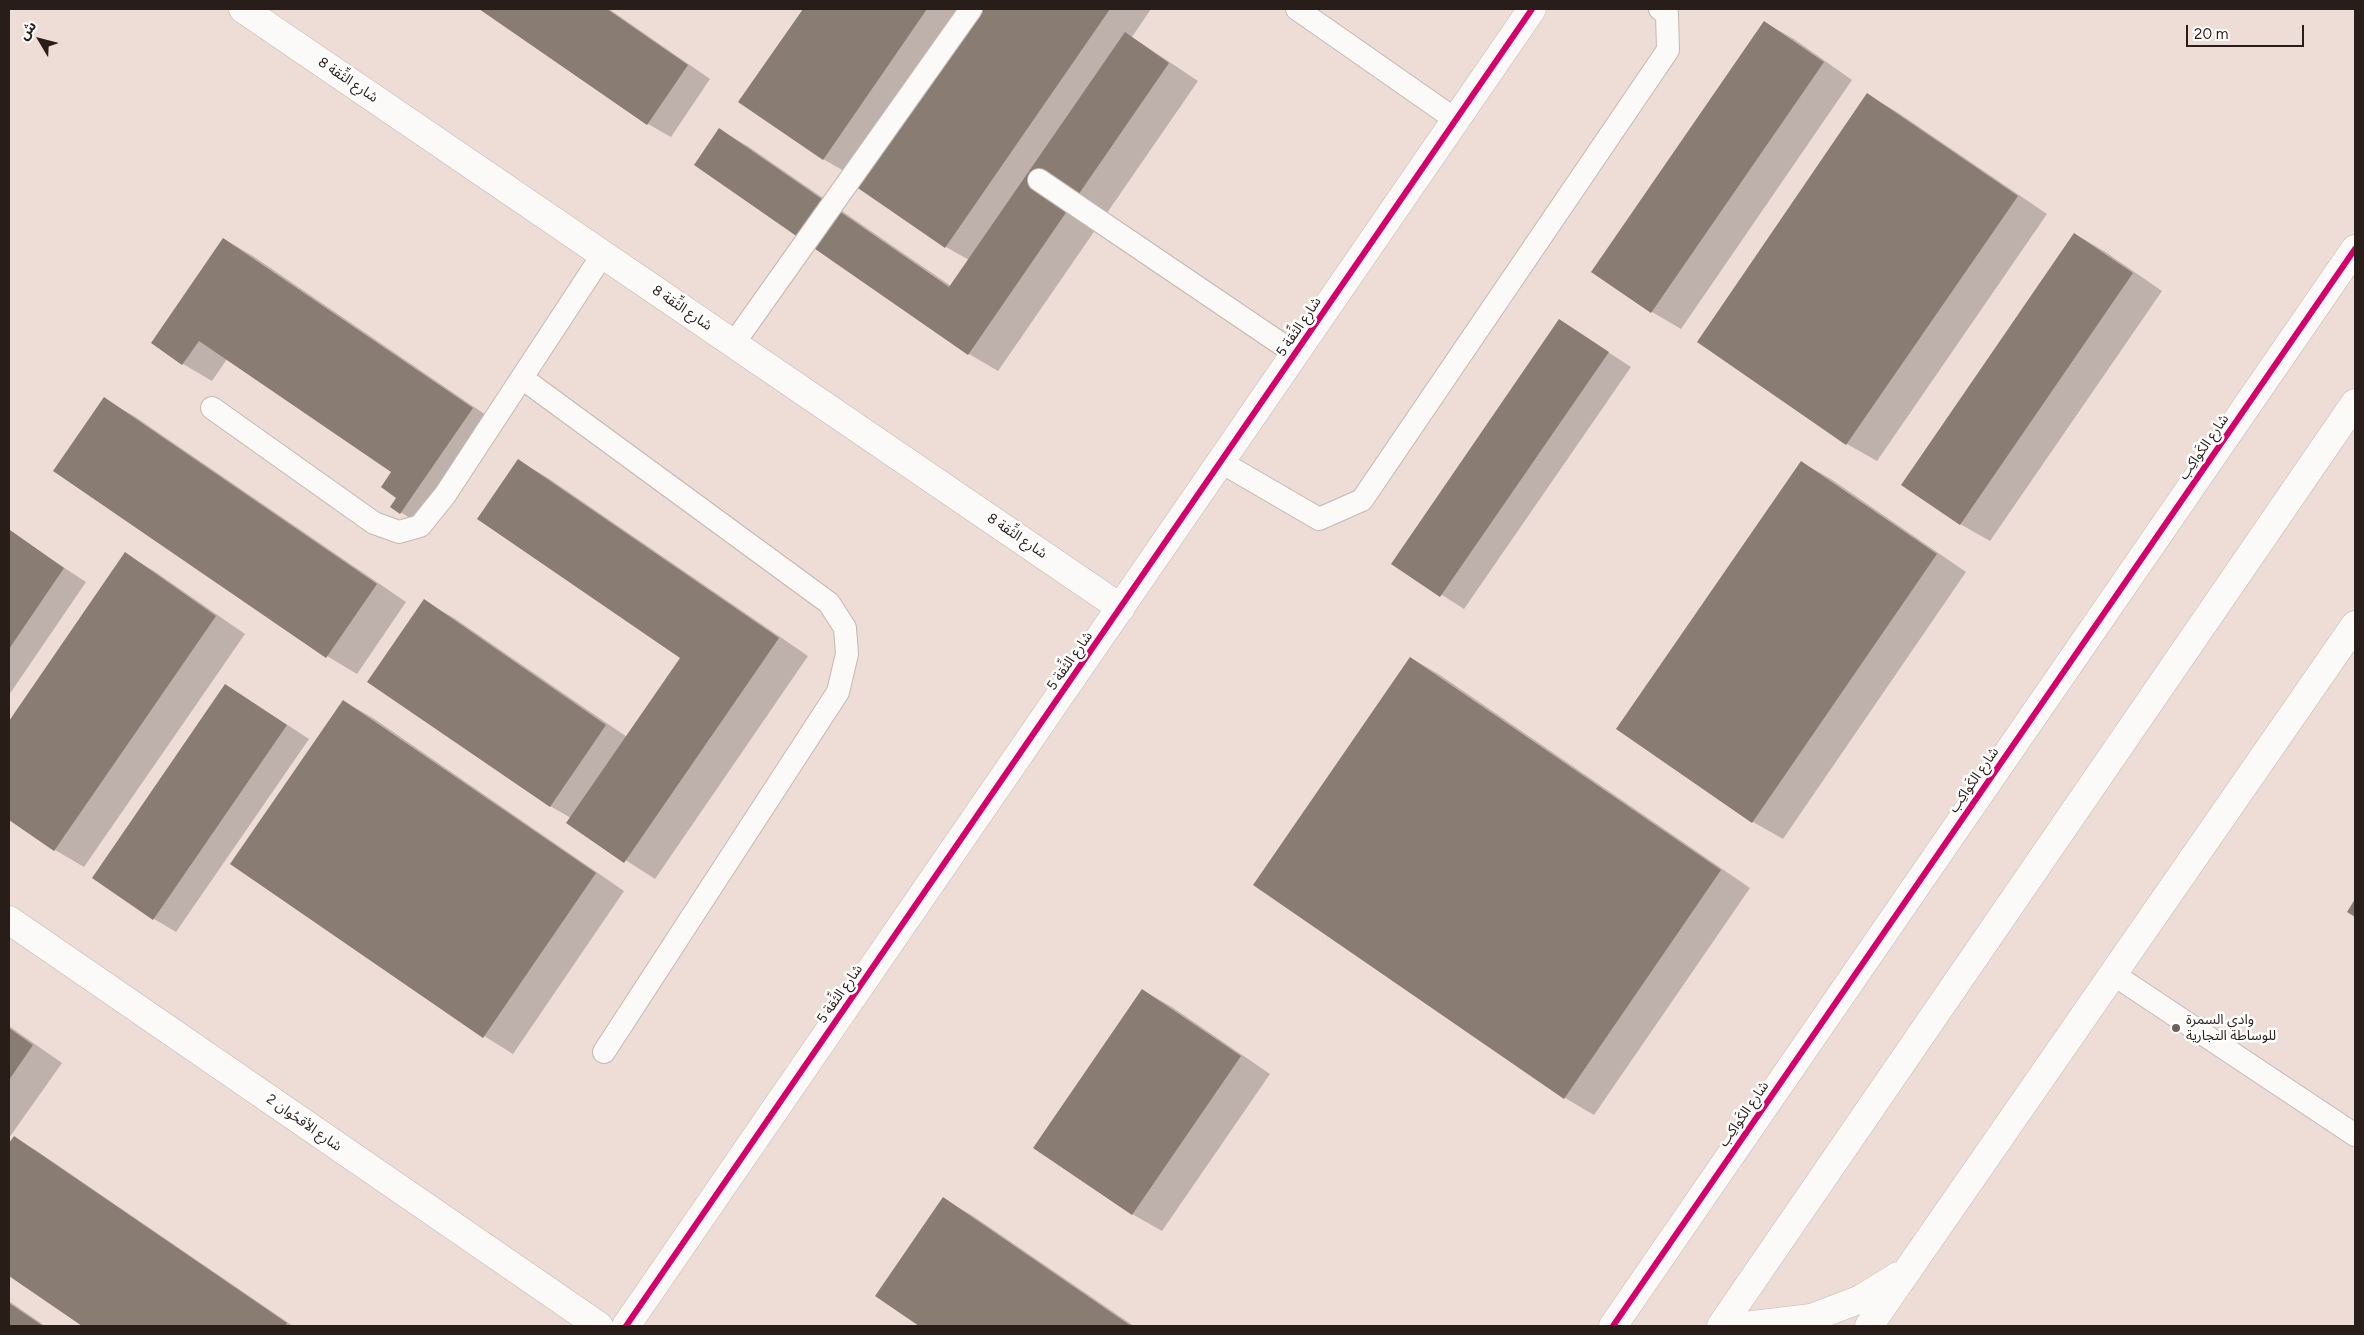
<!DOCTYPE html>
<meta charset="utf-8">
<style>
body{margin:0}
#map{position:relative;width:2364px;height:1335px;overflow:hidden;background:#eeddd6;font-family:Figtree,"Noto Sans Arabic",sans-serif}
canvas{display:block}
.frame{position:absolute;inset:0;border:10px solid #281d18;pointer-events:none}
.north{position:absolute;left:15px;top:15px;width:50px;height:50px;-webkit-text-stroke:4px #fff;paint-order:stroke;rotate:307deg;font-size:14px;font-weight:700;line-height:20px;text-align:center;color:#281d18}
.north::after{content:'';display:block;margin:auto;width:18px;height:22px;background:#281d18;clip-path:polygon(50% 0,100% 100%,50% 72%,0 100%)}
.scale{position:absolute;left:2186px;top:25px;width:118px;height:22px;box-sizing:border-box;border:2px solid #281d18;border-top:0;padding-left:6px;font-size:15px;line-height:18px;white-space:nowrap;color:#281d18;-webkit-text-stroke:4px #fff;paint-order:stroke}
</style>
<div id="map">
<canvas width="2364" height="1335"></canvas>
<div class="frame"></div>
<div class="north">ش</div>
<div class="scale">20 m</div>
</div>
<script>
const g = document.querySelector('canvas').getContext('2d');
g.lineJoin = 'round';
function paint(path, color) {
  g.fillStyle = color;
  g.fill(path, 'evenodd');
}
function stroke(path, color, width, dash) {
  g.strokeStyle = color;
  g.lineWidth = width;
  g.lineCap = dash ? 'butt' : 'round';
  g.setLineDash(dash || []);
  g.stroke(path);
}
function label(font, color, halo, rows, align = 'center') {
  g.font = font + ' Figtree,"Noto Sans Arabic",sans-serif';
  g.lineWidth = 5;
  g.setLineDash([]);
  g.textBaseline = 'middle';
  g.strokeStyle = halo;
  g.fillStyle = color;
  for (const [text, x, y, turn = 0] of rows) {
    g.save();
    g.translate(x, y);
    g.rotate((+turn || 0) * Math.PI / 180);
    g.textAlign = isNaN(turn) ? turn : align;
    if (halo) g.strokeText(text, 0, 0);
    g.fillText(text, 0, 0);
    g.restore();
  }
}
paint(new Path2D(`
 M481 9H609L710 79 671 137 648 124Z
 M804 9H969L853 176 823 159 740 102Z
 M978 9H1151L1132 37 1198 81 998 371 969 354 720 130 749 147 951 286 969 260 946 247 856 185Z
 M1764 22 1794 39 1852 80 1681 329 1652 312 1593 271Z
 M1868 95 1897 112 2047 214 1877 461 1847 444 1699 342Z
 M2075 234 2104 251 2162 291 1990 541 1960 524Z
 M224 239 253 256 502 426 430 530 392 507 398 497 392 471 227 359 212 381 183 364Z
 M1559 320 1631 367 1464 609 1392 563Z
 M104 399 134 416 406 602 357 674 327 656Z
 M519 461 548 478 808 656 655 879 568 823 571 818 550 806 424 601 454 618 627 737 682 657Z
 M1801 462 1831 479 1966 572 1783 839 1753 822 1618 729Z
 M10 532 86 582 9 695V533Z
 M125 554 154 571 245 634 84 867 55 850 9 819V723Z
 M1411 658 1440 675 1750 888 1594 1115 1565 1098Z
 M226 685 309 739 176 932 154 919Z
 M343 701 373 718 624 891 513 1054 484 1036Z
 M1142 990 1172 1007 1270 1074 1162 1231 1132 1214Z
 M9 1026 62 1063 9 1138Z
 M14 1138 37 1151 293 1326H85L9 1274V1146Z
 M944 1199 973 1216 1134 1326H921L877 1296Z
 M9 1301 45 1326H9Z`), '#0003');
paint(new Path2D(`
 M479 9H607L688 65 647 125Z
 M803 9H927L823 160 738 102Z
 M976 9H1110L945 248 855 186Z
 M1764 21 1824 62 1651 313 1591 272Z
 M1125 32 1169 63 968 355 694 165 719 128 949 287Z
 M1867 93 2018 196 1846 445 1697 342Z
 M2074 233 2133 273 1960 525 1901 485Z
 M223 238 473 408 400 514 390 507 396 498 381 487 391 472 199 341 182 365 151 343Z
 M1559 319 1609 352 1440 597 1391 564Z
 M104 397 377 584 326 658 53 471Z
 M518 459 779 638 624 863 566 823 680 658 477 519Z
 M1801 461 1937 554 1752 823 1616 729Z
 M10 530 64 568 9 649V531Z
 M125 552 216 616 54 851 9 820V721Z
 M424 599 606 725 550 807 367 682Z
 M1410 657 1721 870 1564 1099 1253 885Z
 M225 684 287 725 153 920 92 878Z
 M343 700 596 873 483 1038 230 864Z
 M2355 899V917L2347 912Z
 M1142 989 1241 1056 1132 1215 1033 1148Z
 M9 1028 33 1045 9 1080Z
 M14 1136 287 1323 285 1326H82L9 1276V1143Z
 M943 1197 1131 1326H919L875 1296Z
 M9 1303 43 1326H9Z`), '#897c72');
const lane = new Path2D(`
 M1297 9 1456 120
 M1039 180 1296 354
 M734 343 971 9
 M522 378 829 603 845 628 847 654 838 692 604 1052
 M212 408 374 523 399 532 420 526 445 495 603 254
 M1221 462 1319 519 1362 500 1668 50 1667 14 1660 9
 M2113 974 2355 1135`);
const street = new Path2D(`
 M243 9 1121 608
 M9 920 599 1326
 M626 1326 1532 9
 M1745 1326 1811 1318 1861 1299 1898 1276
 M1869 1326 2355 625`);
const secondary = new Path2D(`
 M1613 1326 2355 249
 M1721 1326 2355 403`);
stroke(lane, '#c4b7b2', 24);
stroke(street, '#c4b7b2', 29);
stroke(secondary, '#c4b7b2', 29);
stroke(lane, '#fcfaf9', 22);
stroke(street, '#fcfaf9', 28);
stroke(secondary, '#fcfaf9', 28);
stroke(new Path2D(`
 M626 1326 1532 9
 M1613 1326 2355 249`), '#d6006c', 6);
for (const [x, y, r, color] of [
 [2176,1028,5,"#6d605a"]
]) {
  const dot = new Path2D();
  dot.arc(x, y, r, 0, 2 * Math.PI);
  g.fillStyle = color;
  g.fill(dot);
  stroke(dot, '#fff', 2);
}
label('14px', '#281d18', '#fff', [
 ["شارع الثِّقة 8",348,80,34],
 ["شارع الثِّقة 8",682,308,34],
 ["شارع الثِّقة 5",1299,327,-56],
 ["شارع الكَواكِب",2204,447,-55],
 ["شارع الثِّقة 8",1017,536,34],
 ["شارع الثِّقة 5",1070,661,-55],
 ["شارع الكَواكِب",1974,780,-55],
 ["شارع الثِّقة 5",840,994,-55],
 ["شارع الكَواكِب",1744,1114,-55],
 ["شارع الأقحُوان 2",304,1123,35]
]);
label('14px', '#281d18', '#fff', [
 ["وادي السمرة",2186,1020],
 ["للوساطة التجارية",2186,1036]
], 'left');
</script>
